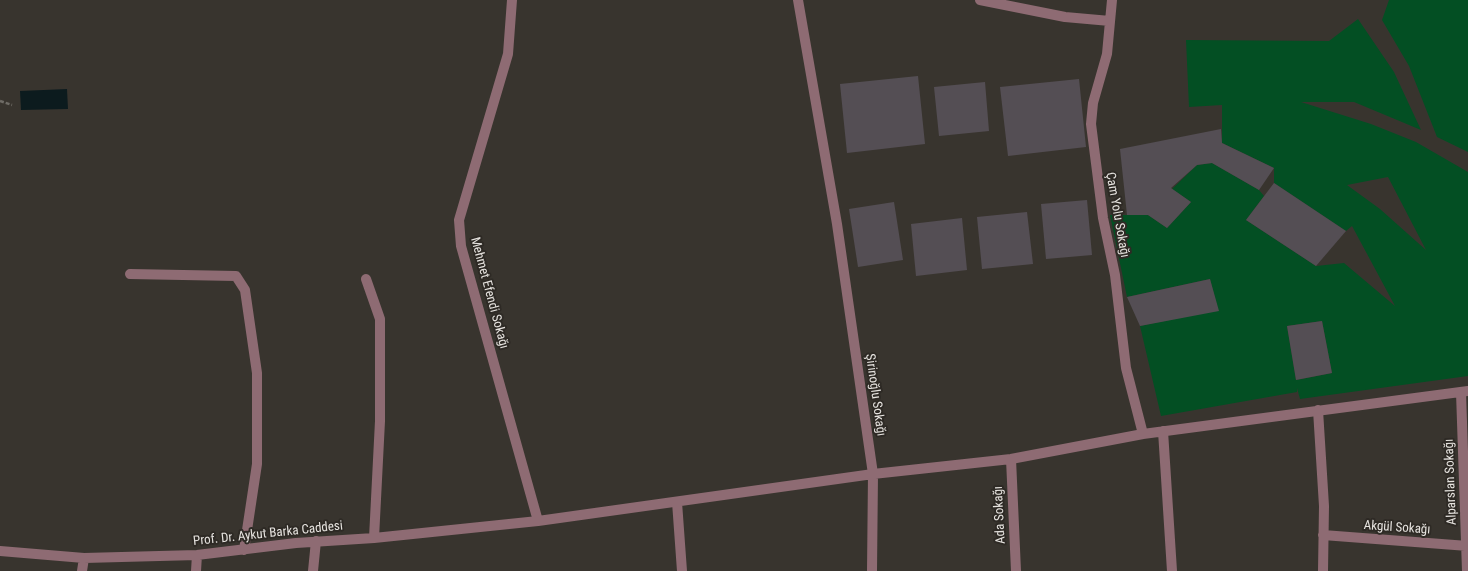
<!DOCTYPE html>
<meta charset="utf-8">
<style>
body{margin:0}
canvas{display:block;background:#38342e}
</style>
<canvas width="1468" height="571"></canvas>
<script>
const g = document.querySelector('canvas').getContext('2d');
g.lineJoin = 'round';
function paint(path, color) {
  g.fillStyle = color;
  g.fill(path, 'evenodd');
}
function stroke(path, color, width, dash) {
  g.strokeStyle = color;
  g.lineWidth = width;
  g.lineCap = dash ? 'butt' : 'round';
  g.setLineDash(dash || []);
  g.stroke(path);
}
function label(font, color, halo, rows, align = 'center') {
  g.font = font + ' "Roboto Condensed",sans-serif';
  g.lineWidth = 4;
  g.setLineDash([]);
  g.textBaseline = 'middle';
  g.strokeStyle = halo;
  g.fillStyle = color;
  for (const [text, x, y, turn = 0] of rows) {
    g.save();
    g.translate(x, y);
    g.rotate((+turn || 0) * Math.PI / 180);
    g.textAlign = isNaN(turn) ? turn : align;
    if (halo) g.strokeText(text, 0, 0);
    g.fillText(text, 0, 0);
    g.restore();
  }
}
paint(new Path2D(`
 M1389 0H1468V152L1437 137 1409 66 1382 20Z
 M1358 19 1394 72 1421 130 1354 102H1301L1371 124 1416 142 1468 172V376L1300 399 1297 388V392L1161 416 1140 326 1218 310 1210 279 1127 297 1110 215H1148L1167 228 1191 202 1172 189 1197 165 1212 163 1259 190 1264 196 1246 220 1316 266 1344 263 1395 306 1352 226 1346 231 1274 183V168L1222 143V105L1189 107 1186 40 1329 41ZM1388 177 1426 250 1380 209 1347 185ZM1322 321 1332 373 1296 380 1287 326Z`), '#034f23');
paint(new Path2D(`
 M67 89 68 109 21 110 20 91Z`), '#0c1b1e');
paint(new Path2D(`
 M918 76 925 144 847 153 840 84Z
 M1079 79 1086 147 1008 156 1000 87Z
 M985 82 989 131 939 136 934 87Z
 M1221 129 1222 143 1274 168 1259 190 1212 163 1197 165 1171 188 1191 202 1167 228 1148 215H1127L1120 149Z
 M1274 183 1346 231 1316 266 1246 220Z
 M1087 200 1092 255 1046 259 1041 204Z
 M894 202 903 260 858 267 849 209Z
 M1027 212 1033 264 982 269 977 217Z
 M962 218 967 270 916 276 911 224Z
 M1210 279 1219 311 1140 326 1127 297Z
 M1322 321 1332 373 1296 380 1287 326Z`), '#544e54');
stroke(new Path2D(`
 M0 101 12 105`), '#6f6c66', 2.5, [4, 2]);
stroke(new Path2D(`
 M512 0 508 54 459 220 461 246 538 521
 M798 0 837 224 873 474 872 571
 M980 0 1065 17 1110 21
 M1112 0 1107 54 1093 103 1091 124 1103 218 1115 275 1126 368 1143 434
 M130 274 236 276 245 290 257 373V464L244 550
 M366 279 380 319V421L374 538
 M1461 392 1467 571
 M1318 410 1324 506 1323 571
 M1163 431 1172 571
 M1011 459 1016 571
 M677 502 682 571
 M1323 535 1468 546
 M0 551 84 558 197 555 296 543 374 538 538 521 873 474 1011 459 1143 434 1468 391
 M82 571 84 558
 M196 571 197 555
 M313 571 316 541`), '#8e6b73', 10);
label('13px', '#e6e3df', '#2e2a25', [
 ["Çam Yolu Sokağı",1117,215,80],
 ["Mehmet Efendi Sokağı",489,293,75],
 ["Şirinoğlu Sokağı",875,395,82],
 ["Alparslan Sokağı",1451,482,-92],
 ["Ada Sokağı",1000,515,-93],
 ["Akgül Sokağı",1397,528,4],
 ["Prof. Dr. Aykut Barka Caddesi",268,534,-6]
]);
</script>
